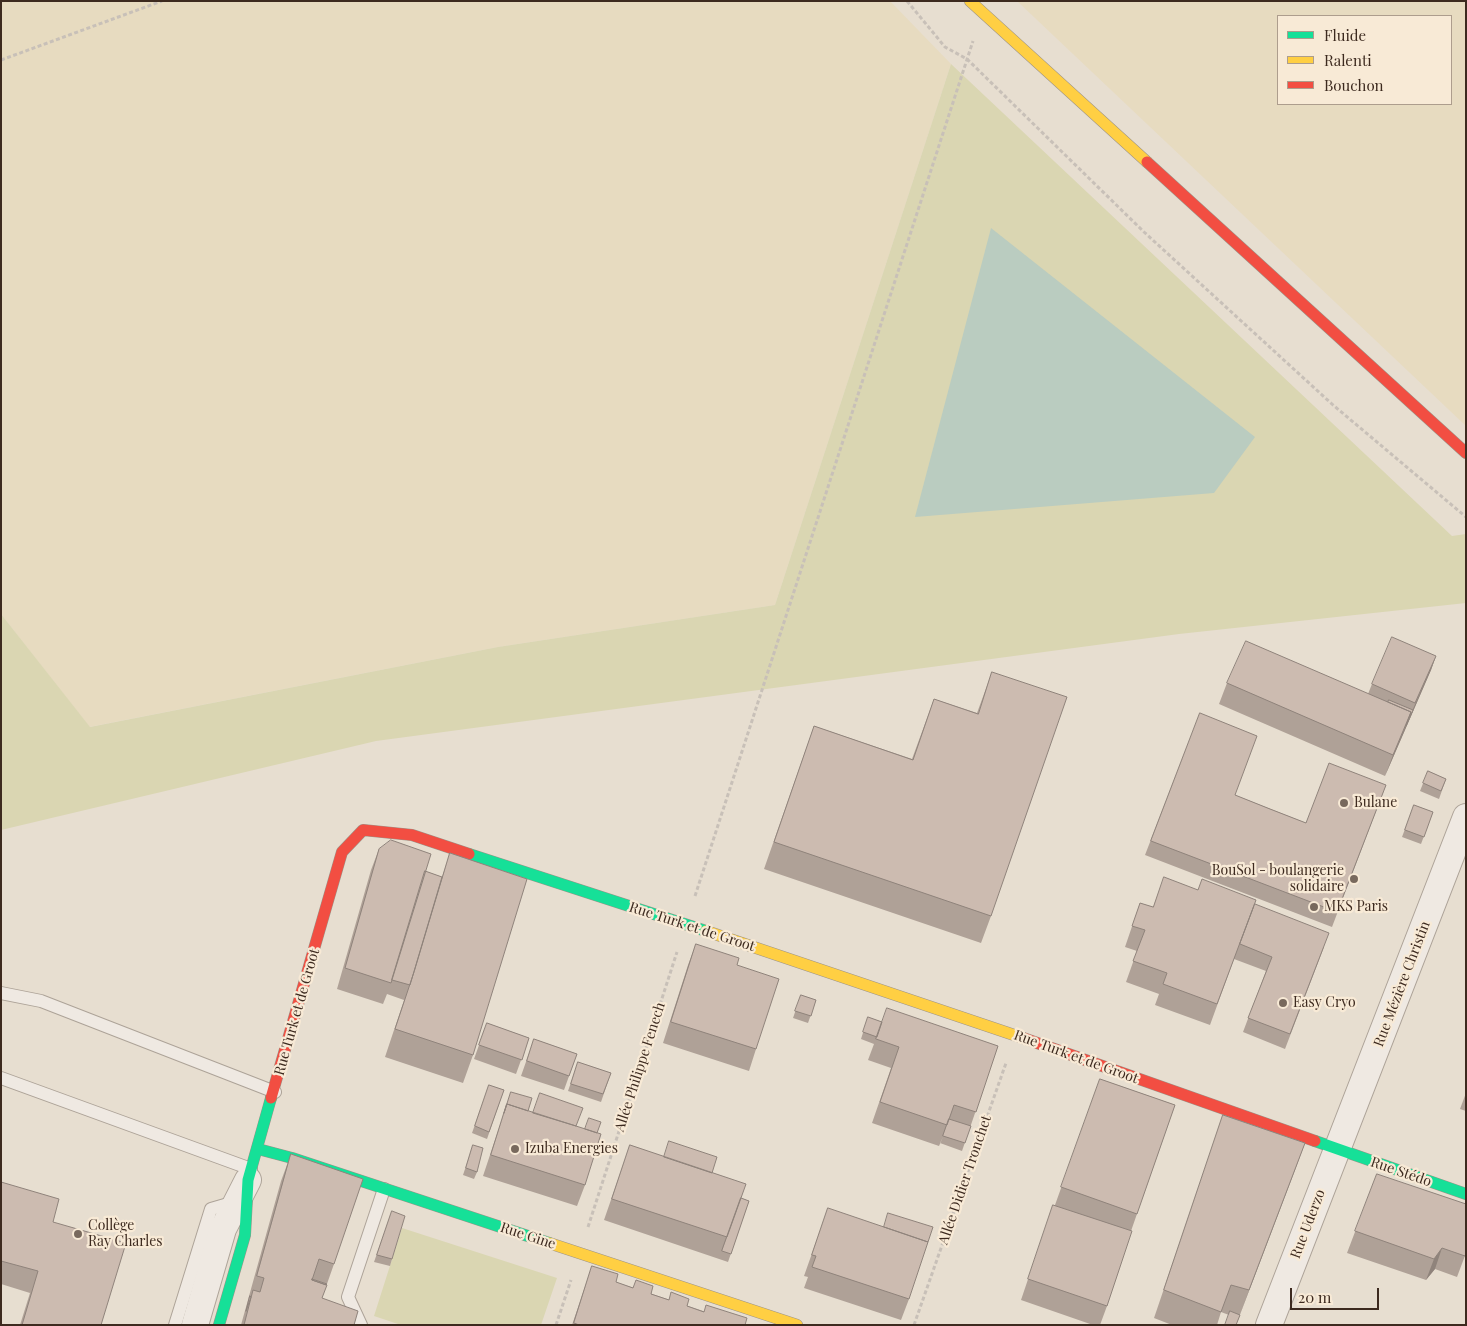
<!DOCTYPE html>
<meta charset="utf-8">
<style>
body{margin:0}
#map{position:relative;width:1467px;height:1326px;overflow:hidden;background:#e7ded0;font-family:"Playfair Display",serif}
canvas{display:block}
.frame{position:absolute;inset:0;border:2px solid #3d2a1f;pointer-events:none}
.legend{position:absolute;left:1277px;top:15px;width:175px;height:90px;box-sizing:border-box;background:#f8ead6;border:1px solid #ad9d8d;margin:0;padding:6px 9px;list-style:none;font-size:15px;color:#3d2a1f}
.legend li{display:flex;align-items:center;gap:10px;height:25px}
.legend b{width:25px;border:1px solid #ad9d8d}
.scale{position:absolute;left:1290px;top:1288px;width:89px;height:22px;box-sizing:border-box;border:2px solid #3d2a1f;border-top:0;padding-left:6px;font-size:15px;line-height:18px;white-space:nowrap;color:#3d2a1f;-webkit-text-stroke:4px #f8ead6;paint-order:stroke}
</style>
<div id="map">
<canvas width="1467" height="1326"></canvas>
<div class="frame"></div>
<ul class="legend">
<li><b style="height:6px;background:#16e098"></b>Fluide</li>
<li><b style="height:6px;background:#ffcf43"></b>Ralenti</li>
<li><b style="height:6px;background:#f24e42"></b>Bouchon</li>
</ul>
<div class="scale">20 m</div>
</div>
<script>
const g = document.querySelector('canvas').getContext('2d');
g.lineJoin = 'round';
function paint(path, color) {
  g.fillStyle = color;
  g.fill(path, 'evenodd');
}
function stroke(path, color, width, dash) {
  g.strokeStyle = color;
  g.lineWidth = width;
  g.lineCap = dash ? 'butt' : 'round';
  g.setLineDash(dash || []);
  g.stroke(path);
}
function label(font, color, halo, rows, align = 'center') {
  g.font = font + ' "Playfair Display",serif';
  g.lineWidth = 4.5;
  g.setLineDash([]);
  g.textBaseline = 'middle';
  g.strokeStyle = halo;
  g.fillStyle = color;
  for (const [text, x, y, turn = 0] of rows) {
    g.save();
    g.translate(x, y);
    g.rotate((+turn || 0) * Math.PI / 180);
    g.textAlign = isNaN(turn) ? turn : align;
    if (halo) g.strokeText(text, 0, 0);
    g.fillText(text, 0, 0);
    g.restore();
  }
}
paint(new Path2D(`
 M1 1H890L951 64 775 605 498 647 89 727 1 614Z
 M1017 1H1466V426ZM1278 16H1451V104H1278Z`), '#e7dbc0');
paint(new Path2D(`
 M951 64 1452 536 1466 534V603L1179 634 376 741 1 830V614L90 727 498 647 775 605Z
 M402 1228 557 1278 541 1325H401L374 1316Z`), '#dad6b2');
paint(new Path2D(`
 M991 228 1255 437 1214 493 915 517Z`), '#baccc0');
const lane = new Path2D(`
 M1 993 41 1001 275 1092
 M1 1078 251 1169
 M175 1325 211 1209 235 1202
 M361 1325 348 1297 384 1189`);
const street = new Path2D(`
 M195 1325 223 1229 248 1180
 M1269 1325 1466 817`);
const fast = new Path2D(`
 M469 854 706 931
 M1315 1141 1466 1194
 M258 1149 292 1158 549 1243
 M219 1325 245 1235 248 1180 271 1098`);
const slow = new Path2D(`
 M970 1 1147 162
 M706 931 1023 1038
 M549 1243 797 1325`);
const jam = new Path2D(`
 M1147 162 1466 453
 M1023 1038 1315 1141
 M271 1098 342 852 363 830 412 835 469 854`);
stroke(lane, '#ada398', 14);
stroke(street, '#ada398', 28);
stroke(fast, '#9c9388', 12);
stroke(slow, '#9c9388', 12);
stroke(jam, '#9c9388', 12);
stroke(new Path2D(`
 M907 1 945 47 967 59 1144 232 1333 405 1466 517
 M1 60 162 1
 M695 896 973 41
 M588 1227 677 952
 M556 1325 571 1280
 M914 1325 1006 1063`), '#c8c0b8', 3, [4, 2.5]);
stroke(lane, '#efe9e2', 12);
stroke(street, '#efe9e2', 26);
stroke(fast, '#16e098', 11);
stroke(slow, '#ffcf43', 11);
stroke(jam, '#f24e42', 11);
paint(new Path2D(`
 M1436 656 1431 670 1385 776 1219 704 1227 683 1368 694 1372 684Z
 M992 672 991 916 981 943 764 869 814 726 912 759 934 699 977 713Z
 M1200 713 1235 795 1306 823 1386 785 1332 927 1145 855Z
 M1428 771 1446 779 1439 799 1420 791Z
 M1414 805 1433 812 1421 844 1402 837Z
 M379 849 425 871 442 877 450 853 473 1055 463 1083 385 1057 404 1000 387 994 383 1004 337 989 371 870Z
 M1198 890 1254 906 1324 947 1285 1049 1243 1032 1266 971 1234 959 1210 1025 1155 1005 1159 994 1126 982 1137 951 1125 947 1140 903 1153 907Z
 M696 944 737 965 756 1049 749 1071 663 1043 688 965Z
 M801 995 816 1000 808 1023 793 1018Z
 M868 1017 882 1022 998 1046 962 1151 940 1143 943 1137 939 1146 872 1123 891 1068 868 1060 874 1044 861 1039Z
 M487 1023 529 1038 516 1074 474 1059Z
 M534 1039 577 1054 564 1090 521 1076Z
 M578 1062 611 1073 601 1102 568 1091Z
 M1100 1079 1175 1105 1131 1231 1107 1306 1100 1325H1093L1021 1300 1046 1226 1053 1205H1055Z
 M489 1085 504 1090 487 1139 472 1133Z
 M511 1092 528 1111 597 1133 585 1185 577 1206 483 1176Z
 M1466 1093V1111L1460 1109Z
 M1223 1115 1305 1143 1236 1325 1229 1315 1221 1312 1217 1325H1172L1154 1318Z
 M473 1145 477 1172 474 1179 463 1175Z
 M630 1145 712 1173 741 1198 749 1201 728 1262 604 1220Z
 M291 1154 334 1264 322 1298 354 1325H241L281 1181Z
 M1377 1174 1466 1253 1457 1277 1435 1269 1426 1280 1347 1253Z
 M1 1182 53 1222 101 1325H20L30 1293 1 1284Z
 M828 1208 909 1299 901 1320 804 1288 808 1277 804 1276Z
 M392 1211V1259L390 1266 374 1262Z
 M592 1266 616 1282 745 1325H572Z`), '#afa197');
paint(new Path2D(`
 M1436 656 1431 670 1385 776 1393 755Z
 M1305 1143 1295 1170 1236 1325 1249 1290Z
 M1442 1248 1435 1269 1426 1280 1434 1259Z`), '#8f837b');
const building = new Path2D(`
 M1392 637 1436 656 1415 703 1372 684Z
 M1246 641 1411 712 1393 755 1227 683Z
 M992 672 1067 697 991 916 774 842 814 726 913 760 934 699 978 714Z
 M1389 700 1413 710 1406 726 1411 712 1388 702Z
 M1200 713 1257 736 1235 795 1270 809 1306 823 1329 763 1386 785 1337 912 1151 841Z
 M1428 771 1446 779 1441 791 1423 783Z
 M1414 805 1433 812 1424 837 1405 830Z
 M391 840 431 854 391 983 345 968 379 849Z
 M450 853 527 879 473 1055 395 1029 414 972Z
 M425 871 442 877 410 985 392 980Z
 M1164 877 1198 890 1202 879 1256 900 1217 1004 1163 984 1167 973 1133 961 1145 930 1132 926 1140 903 1153 907Z
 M1255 904 1329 933 1290 1034 1248 1018 1272 957 1240 944Z
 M696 944 739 958 737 965 779 979 756 1049 671 1022Z
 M801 995 816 1000 811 1016 795 1011Z
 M887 1008 998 1046 976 1112 954 1105 947 1125 880 1102 899 1047 876 1039Z
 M868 1017 882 1022 877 1037 863 1032Z
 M487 1023 529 1038 522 1060 479 1045Z
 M534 1039 577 1054 569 1076 527 1061Z
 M578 1062 611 1073 603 1094 571 1084Z
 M1100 1079 1175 1105 1137 1214 1061 1187Z
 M489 1085 504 1090 489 1132 475 1126Z
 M511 1092 532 1098 528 1111 507 1104 504 1113Z
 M540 1093 583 1108 576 1126 533 1113Z
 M507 1104 601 1134 585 1185 491 1155Z
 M1223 1115 1305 1143 1249 1290 1231 1285 1221 1312 1164 1290Z
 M589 1118 601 1122 597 1133 585 1129Z
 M949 1119 971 1126 965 1143 943 1136Z
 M669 1141 717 1157 712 1173 664 1157Z
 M473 1145 483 1148 477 1172 466 1168Z
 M630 1145 746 1184 727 1237 612 1199Z
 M291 1154 363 1179 334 1264 319 1259 312 1280 327 1285 322 1298 358 1311 354 1325H244L253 1290 260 1292 264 1278 257 1276Z
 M1377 1174 1466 1204V1253L1465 1256 1442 1248 1434 1259 1355 1231Z
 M1 1182 59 1199 53 1222 126 1243 101 1325H22L38 1271 1 1261Z
 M741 1198 749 1201 731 1254 722 1251Z
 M1053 1205 1132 1231 1107 1306 1028 1279Z
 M828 1208 928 1242 909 1299 812 1267 816 1256 812 1255Z
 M392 1211 405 1216 392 1259 377 1255Z
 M888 1213 933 1227 928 1242 884 1227Z
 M592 1266 618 1274 616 1282 633 1288 636 1280 653 1286 651 1294 669 1300 671 1292 689 1299 687 1306 704 1312 706 1305 747 1318 745 1325H579L574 1323Z
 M312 1279 327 1284 326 1285 312 1280Z
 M250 1296 251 1297 246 1311Z
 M1230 1311 1240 1315 1236 1325H1225Z`);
paint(building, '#ccbbb0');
stroke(building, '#8f837b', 1);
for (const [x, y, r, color] of [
 [1344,803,5,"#78695d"],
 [1354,879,5,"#78695d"],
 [1314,907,5,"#78695d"],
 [1283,1003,5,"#78695d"],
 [515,1149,5,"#78695d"],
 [78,1234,5,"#78695d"]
]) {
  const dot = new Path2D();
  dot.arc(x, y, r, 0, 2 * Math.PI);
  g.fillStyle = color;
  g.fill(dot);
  stroke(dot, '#f8ead6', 2);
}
label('14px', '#3d2a1f', '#f8ead6', [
 ["Bulane",1354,803],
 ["BouSol - boulangerie",1344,871,"right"],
 ["solidaire",1344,887,"right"],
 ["MKS Paris",1324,907],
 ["Easy Cryo",1293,1003],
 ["Izuba Energies",525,1149],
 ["Collège",88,1226],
 ["Ray Charles",88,1242]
], 'left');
label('14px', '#3d2a1f', '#f8ead6', [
 ["Rue Turk et de Groot",692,927,18],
 ["Rue Mézière Christin",1402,984,-69],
 ["Rue Turk et de Groot",297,1012,-74],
 ["Rue Turk et de Groot",1076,1057,20],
 ["Allée Philippe Fenech",640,1067,-72],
 ["Rue Stédo",1401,1172,19],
 ["Allée Didier Tronchet",965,1180,-71],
 ["Rue Uderzo",1308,1224,-69],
 ["Rue Gine",528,1236,18]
]);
</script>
